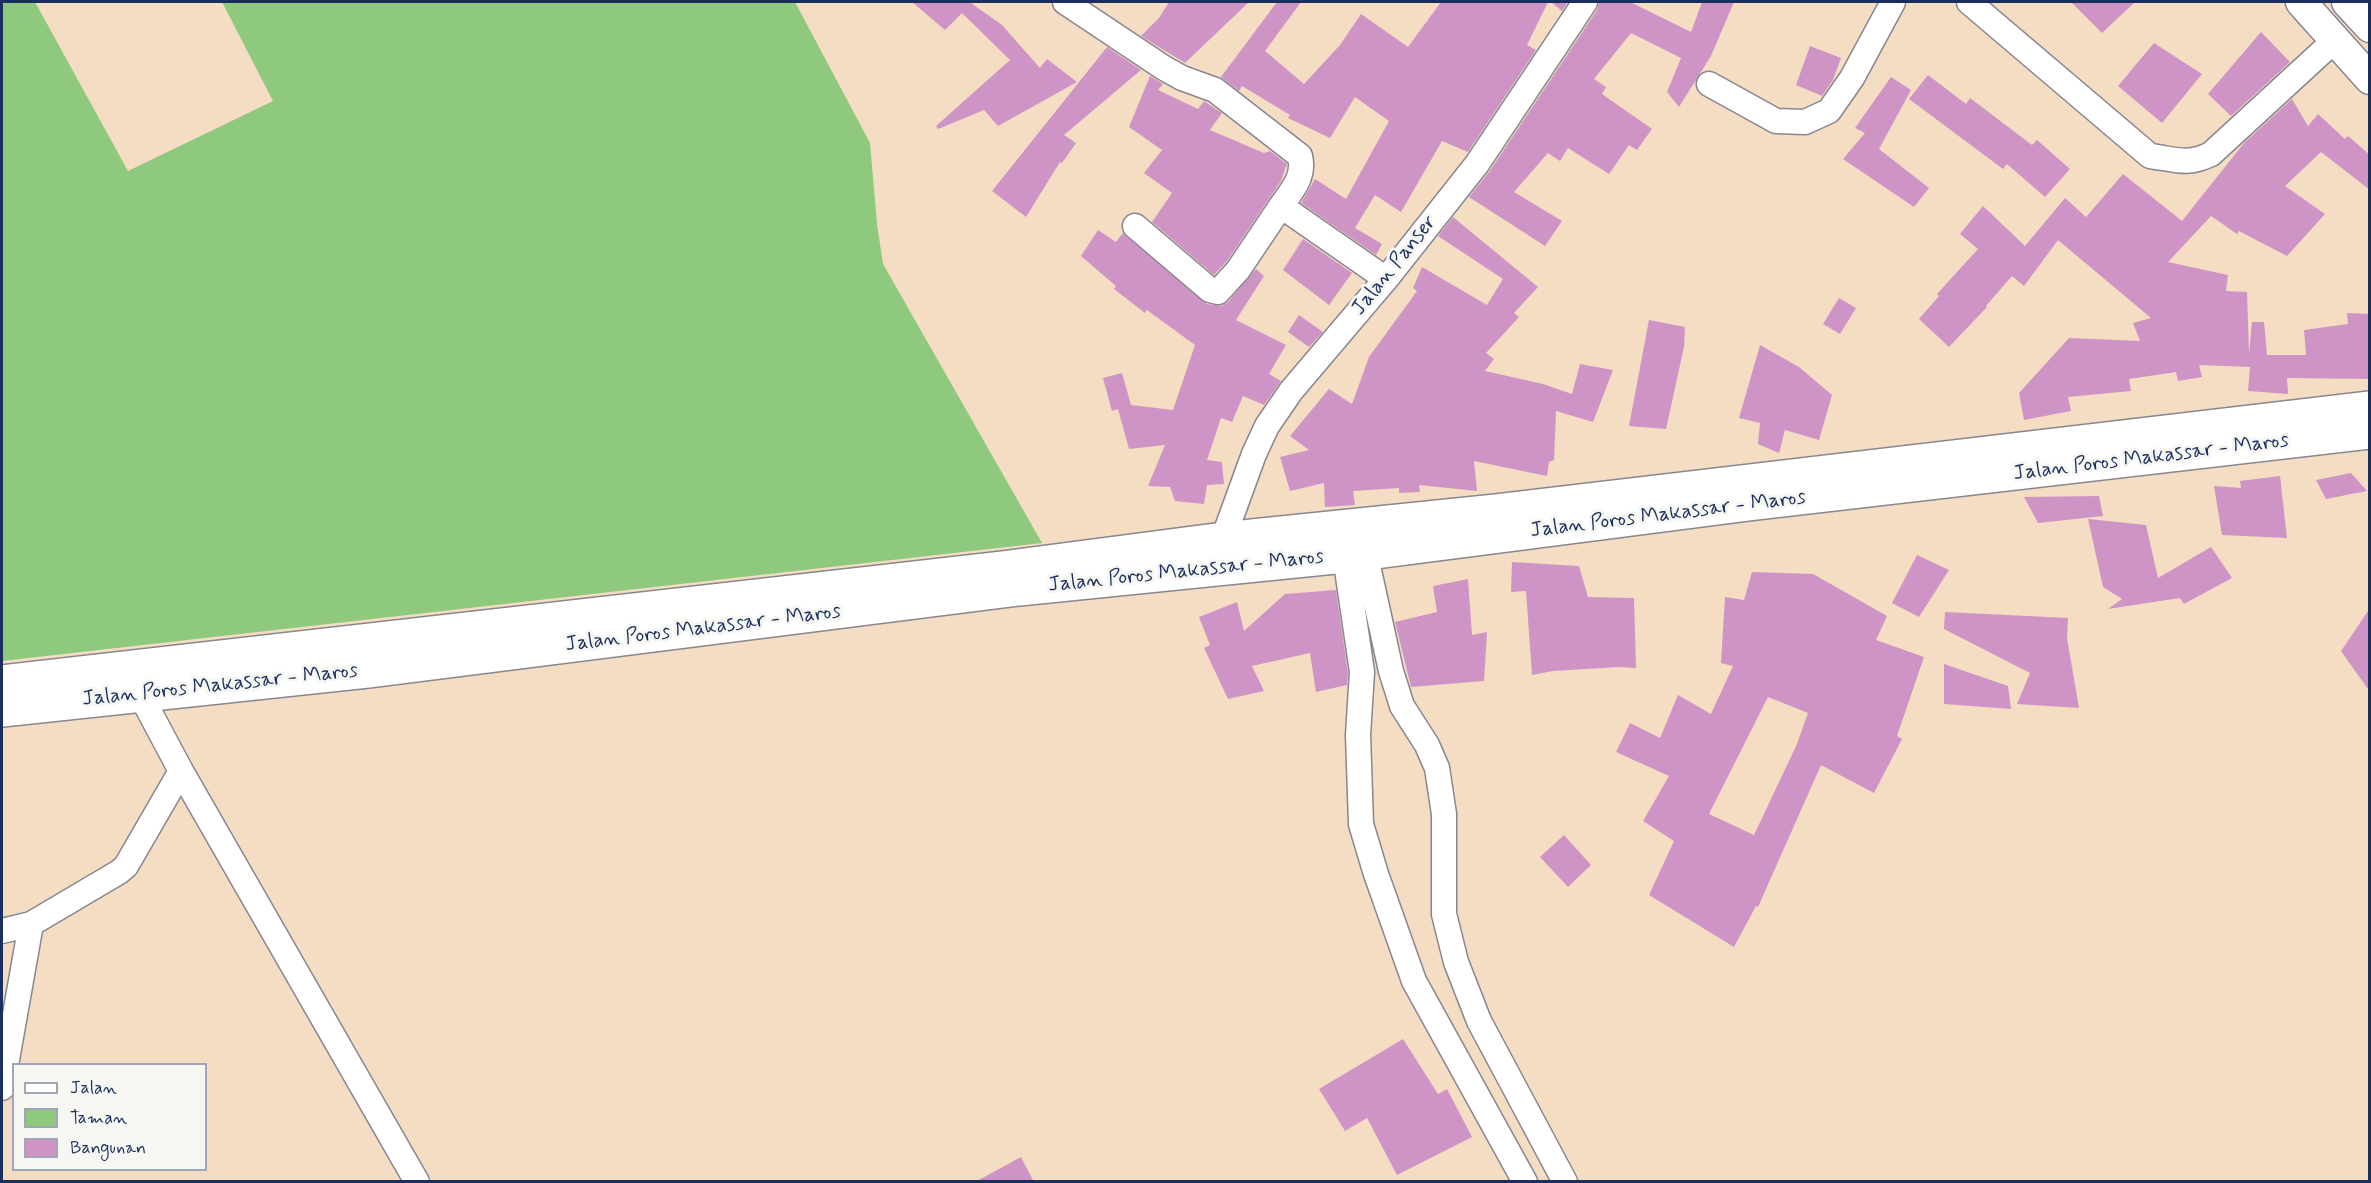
<!DOCTYPE html>
<style>
body{margin:0}
#map{position:relative;width:2371px;height:1183px;overflow:hidden;background:#f4ddc2;font-family:Mynerve,sans-serif}
canvas{display:block}
.frame{position:absolute;inset:0;border:3px solid #1b2f5e;pointer-events:none}
.legend{position:absolute;left:12px;top:1063px;width:195px;height:108px;box-sizing:border-box;background:#f6f6f2;border:2px solid #9ea6b7;margin:0;padding:8px 10px;list-style:none;font-size:18px;color:#1b2f5e}
.legend li{display:flex;align-items:center;gap:12px;height:30px}
.legend b{width:30px;border:2px solid #9ea6b7}
</style>
<div id="map">
<canvas width="2371" height="1183"></canvas>
<div class="frame"></div>
<ul class="legend">
<li><b style="height:8px;background:#fff"></b>Jalan</li>
<li><b style="height:16px;background:#8ec97e"></b>Taman</li>
<li><b style="height:16px;background:#cf94c6"></b>Bangunan</li>
</ul>
</div>
<script>
const g = document.querySelector('canvas').getContext('2d');
g.lineJoin = 'round';
function paint(path, color) {
  g.fillStyle = color;
  g.fill(path, 'evenodd');
}
function stroke(path, color, width, dash) {
  g.strokeStyle = color;
  g.lineWidth = width;
  g.lineCap = dash ? 'butt' : 'round';
  g.setLineDash(dash || []);
  g.stroke(path);
}
function label(font, color, halo, rows, align = 'center') {
  g.font = font + ' Mynerve,sans-serif';
  g.lineWidth = 6;
  g.setLineDash([]);
  g.textBaseline = 'middle';
  g.strokeStyle = halo;
  g.fillStyle = color;
  for (const [text, x, y, turn = 0] of rows) {
    g.save();
    g.translate(x, y);
    g.rotate((+turn || 0) * Math.PI / 180);
    g.textAlign = isNaN(turn) ? turn : align;
    if (halo) g.strokeText(text, 0, 0);
    g.fillText(text, 0, 0);
    g.restore();
  }
}
paint(new Path2D(`
 M2 2H35L128 171 273 101 222 2H795L870 143 877 224 883 264 1042 543 2 661Z`), '#8ec97e');
paint(new Path2D(`
 M912 2H973L971 3 1002 25 1040 68 1047 59 1077 82 998 126 984 110 938 129 936 126 1010 60 962 13 945 30Z
 M1169 2H1249L1185 63 1141 36 1159 18Z
 M1277 2H1301L1265 51 1304 84 1340 45 1361 14 1408 47 1441 2H1548L1527 45 1536 50 1468 152 1442 141 1401 212 1375 195 1355 228 1382 244 1376 255 1301 203 1315 179 1346 199 1389 121 1355 97 1330 138 1288 118 1290 115 1242 86 1239 91 1221 77Z
 M1551 2H1568L1562 11Z
 M1599 2H1630L1691 32 1702 2H1734L1711 56 1679 107 1667 92 1681 58 1631 33 1594 79 1606 87 1602 94 1652 129 1637 150 1629 145 1609 174 1568 148 1560 161 1548 153 1514 192 1562 221 1545 246 1469 197 1489 172 1597 10Z
 M2071 2H2135L2102 33Z
 M2261 32 2290 62 2231 116 2208 94Z
 M2154 43 2202 74 2162 123 2118 86Z
 M1810 46 1841 58 1833 80 1822 96 1796 85Z
 M1107 47 1141 70 1064 135 1076 143 1062 163 1060 162 1026 217 992 191Z
 M1928 75 1966 104 1970 98 2032 145 2037 140 2070 169 2045 197 2007 164 2003 169 1909 99Z
 M1150 76 1163 84 1158 90 1198 109 1204 101 1222 113 1210 130 1264 153 1270 151 1287 164 1281 181 1227 261 1214 275 1152 222 1172 193 1144 173 1162 150 1129 127Z
 M1891 77 1911 90 1879 149 1929 188 1914 207 1843 159 1865 133 1855 128Z
 M2292 99 2308 126 2318 114 2345 139 2348 136 2370 155V190L2321 152 2285 186 2325 214 2287 256 2239 231 2237 234 2211 216 2168 262 2228 275 2226 291 2247 292 2249 354 2252 322H2264L2267 355H2306L2304 330 2348 324 2347 313 2370 314V379L2287 378 2288 394 2248 391 2250 367 2199 365 2202 377 2178 381 2176 372 2129 379 2131 391 2068 397 2071 411 2024 420 2019 393 2069 338 2140 341 2133 323 2151 318 2058 240 2024 286 2012 276 1986 306 1987 307 1949 347 1919 319 1939 296 1937 294 1978 249 1960 234 1983 206 2025 246 2065 198 2086 217 2123 174 2182 221 2244 143Z
 M1453 217 1538 287 1514 313 1519 317 1486 353 1494 359 1485 371 1543 384 1572 394 1580 364 1613 370 1593 422 1556 411 1554 460 1549 462 1547 476 1474 461 1477 491 1419 485 1420 492 1399 493V488L1353 491 1355 505 1325 507 1324 483 1290 491 1280 457 1309 450 1290 436 1329 389 1352 404 1369 357 1417 291 1413 288 1422 267 1487 305 1503 279 1438 236Z
 M1098 230 1116 242 1123 233 1207 304 1222 306 1228 302 1256 269 1264 276 1236 320 1286 345 1269 374 1281 381 1264 405 1243 396 1232 422 1221 418 1207 460 1222 462 1224 484 1207 485 1204 504 1175 501 1170 487 1148 486 1165 445 1129 449 1118 409 1112 411 1103 378 1122 373 1131 405 1173 410 1195 345 1147 310 1145 313 1114 289 1116 286 1081 256Z
 M1303 239 1352 273 1329 305 1283 270Z
 M1839 298 1856 308 1840 334 1823 324Z
 M1299 315 1323 332 1309 347 1288 332Z
 M1649 320 1685 327 1684 347 1666 429 1629 426Z
 M1760 345 1799 367 1832 395 1819 440 1785 430 1779 453 1758 444 1760 423 1739 418Z
 M2351 473 2367 491 2326 499 2316 480Z
 M2280 476 2287 538 2222 535 2214 486 2241 488 2240 481Z
 M2099 496 2103 516 2038 523 2024 497Z
 M2088 519 2146 525 2158 578 2211 547 2232 578 2184 604 2180 598 2108 609 2122 599 2103 587Z
 M1917 555 1949 570 1919 617 1892 603Z
 M1512 562 1579 566 1588 597 1634 598 1636 668 1619 667 1553 671 1532 675 1526 591 1511 592Z
 M1752 572 1813 574 1887 616 1876 640 1924 657 1897 736 1902 739 1874 793 1821 765 1758 907 1756 906 1734 947 1649 895 1674 841 1643 821 1669 776 1616 752 1630 723 1660 738 1678 695 1711 714 1733 666 1721 663 1725 597 1744 600ZM1768 697 1808 713 1797 744 1754 835 1709 814Z
 M1468 579 1472 635 1487 632 1484 681 1411 687 1395 622 1437 612 1433 586Z
 M1336 590 1348 673 1347 685 1316 692 1310 653 1252 666 1264 691 1228 699 1204 648 1210 645 1199 617 1237 602 1244 631 1285 594Z
 M2370 608V692L2341 651Z
 M1945 612 2068 618 2067 638 2079 708 2017 704 2030 673 1944 629Z
 M1944 664 2008 686 2011 709 1944 704Z
 M1564 835 1591 865 1568 887 1540 857Z
 M1403 1039 1438 1094 1447 1089 1472 1137 1397 1175 1367 1118 1345 1131 1319 1089Z
 M1021 1157 1034 1182H975Z`), '#cf94c6');
const minor = new Path2D(`
 M1065 2 1164 68 1182 78 1215 90 1300 156C1305 177 1292 190 1281 206L1386 279
 M1969 2 2150 156C2175 159 2187 166 2211 154L2335 40
 M1709 84 1776 121 1805 122 1829 111 1852 78 1893 2
 M1135 226 1210 290 1218 292 1238 270 1281 206
 M1223 539 1254 454 1267 426 1291 391 1386 279 1477 164 1585 2
 M1365 552 1391 671 1402 706 1427 745 1437 768 1444 814V914L1456 962 1479 1021 1565 1182
 M1345 556 1362 672 1358 735 1361 824 1376 874 1414 981 1525 1182
 M140 694 181 771 417 1182
 M2 931 31 924 119 872 126 866 181 771
 M2 1088 31 924`);
const tertiary = new Path2D(`
 M2301 2 2370 79
 M2347 2 2370 27`);
const trunk = new Path2D(`
 M2 682 1003 568 1223 539 1496 511 2370 408
 M2 710 368 671 1019 589 1345 556 1749 504 2370 432`);
stroke(minor, '#888690', 27);
stroke(tertiary, '#888690', 33);
stroke(trunk, '#888690', 36);
stroke(minor, '#fff', 24);
stroke(tertiary, '#fff', 30);
stroke(trunk, '#fff', 33);
label('21px', '#1b2f5e', '#f6f6f2', [
 ["Jalan Panser",1395,266,-51],
 ["Jalan Poros Makassar - Maros",2151,458,-7],
 ["Jalan Poros Makassar - Maros",1668,515,-7],
 ["Jalan Poros Makassar - Maros",1186,572,-6],
 ["Jalan Poros Makassar - Maros",703,629,-7],
 ["Jalan Poros Makassar - Maros",220,686,-6]
]);
</script>
